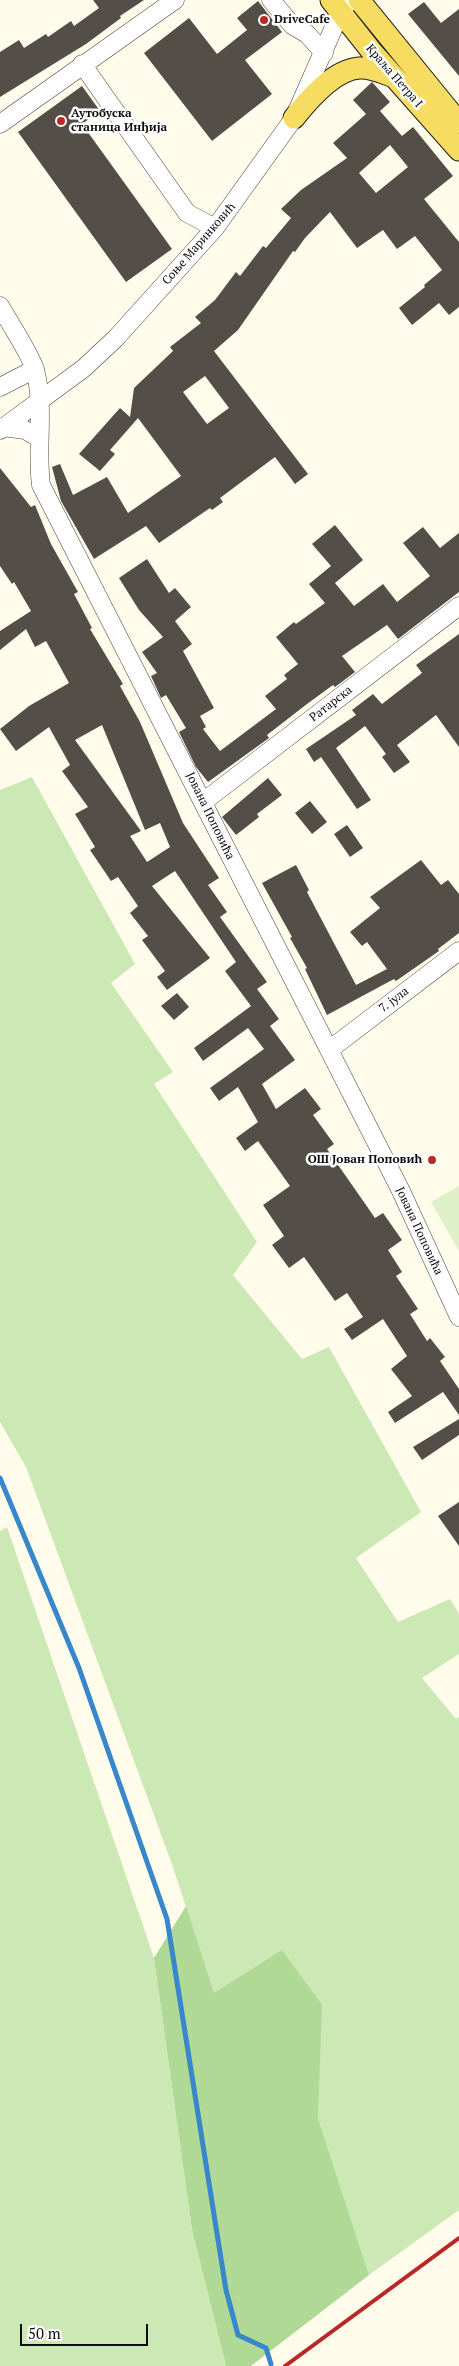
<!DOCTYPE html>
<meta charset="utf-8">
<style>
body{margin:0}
#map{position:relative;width:459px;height:2366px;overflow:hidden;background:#fffceb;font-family:"PT Serif",serif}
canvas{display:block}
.scale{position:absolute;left:20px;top:2324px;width:128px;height:22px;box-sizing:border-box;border:2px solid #0c0c0c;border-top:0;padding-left:6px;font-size:15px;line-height:18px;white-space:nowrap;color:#0c0c0c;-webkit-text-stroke:4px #fff;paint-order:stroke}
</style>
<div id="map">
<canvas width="459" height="2366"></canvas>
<div class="scale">50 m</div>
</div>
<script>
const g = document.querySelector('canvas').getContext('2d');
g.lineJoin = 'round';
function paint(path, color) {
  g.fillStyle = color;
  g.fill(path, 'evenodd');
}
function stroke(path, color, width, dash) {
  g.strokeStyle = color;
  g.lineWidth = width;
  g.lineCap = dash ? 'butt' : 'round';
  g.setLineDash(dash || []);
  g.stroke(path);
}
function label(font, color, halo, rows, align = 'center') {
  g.font = font + ' "PT Serif",serif';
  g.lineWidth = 5;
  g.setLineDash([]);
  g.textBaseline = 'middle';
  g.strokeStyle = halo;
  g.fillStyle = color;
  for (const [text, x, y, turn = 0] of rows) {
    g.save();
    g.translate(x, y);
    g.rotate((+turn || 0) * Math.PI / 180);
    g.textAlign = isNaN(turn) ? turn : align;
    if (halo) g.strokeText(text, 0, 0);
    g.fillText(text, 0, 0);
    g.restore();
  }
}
paint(new Path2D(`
 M32 777 135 964 111 983 173 1072 154 1084 257 1242 233 1275 302 1359 329 1347 421 1512 356 1558 398 1622 450 1599 459 1614V1654L422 1678 456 1719 459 1717V2210L369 2275 318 2118 321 2005 214 1994 173 1867 26 1467 0 1422V790Z
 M7 1527 154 1958 192 2230 226 2366H0V1531Z`), '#cce8b5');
paint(new Path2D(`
 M186 1906 214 1993 282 1950 322 2005 318 2118 369 2275 251 2366H226L192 2230 154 1958Z`), '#afd995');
paint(new Path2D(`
 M459 1186V1251L431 1202Z`), '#dfefc7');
stroke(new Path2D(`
 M0 1478 79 1668 167 1919 226 2290 238 2335 266 2348 271 2364`), '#3887cb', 5);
paint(new Path2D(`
 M93 0H144L120 16 121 18 86 44 0 97V52L19 40 24 48 46 34 48 37 71 21 74 26 99 8Z
 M258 1 282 32 245 60 272 94 212 141 144 53 189 18 217 54 247 30 237 18Z
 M424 2 441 23 459 9V76L408 14Z
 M372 82 390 102 380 111 402 136 413 127 453 176 424 199 459 242V307L449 315 439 303 412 325 399 308 425 287 424 285 442 270 415 236 397 249 383 230 357 248 330 212 305 238 295 252 293 251 238 330 214 351 308 474 295 484 275 457 220 498 223 502 212 510 210 508 159 543 146 526 94 559 61 501 52 467 60 464 73 495 107 477 128 513 181 476 138 418 110 450 115 454 100 471 79 454 120 408 130 417 134 388 173 351 170 347 201 323 195 317 215 300 236 272 240 276 263 246 266 248 291 218 281 209 301 190 347 158 333 143 366 114 353 100ZM390 145 408 167 376 193 359 173ZM205 376 229 408 207 424 183 392Z
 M82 86 100 111 82 124 172 249 126 282 18 132Z
 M0 468 31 507 35 505 51 544 78 592 74 594 92 628 90 629 123 684 120 686 140 722 183 823 219 878 208 885 227 912 220 917 267 982 257 989 279 1019 270 1026 295 1060 262 1084 276 1109 305 1088 321 1109 313 1115 334 1144 327 1149 375 1218 383 1213 402 1240 388 1250 402 1272 396 1276 418 1309 410 1314 427 1341 430 1338 445 1357 440 1361 459 1389V1415L443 1392 395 1423 388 1412 412 1396 391 1369 407 1356 383 1319 352 1340 344 1329 363 1317 347 1293 335 1301 304 1257 289 1268 272 1245 284 1236 263 1205 290 1186 258 1141 245 1151 236 1138 258 1122 238 1087 219 1101 210 1088 264 1049 248 1028 203 1061 194 1048 251 1006 225 971 236 962 175 871 152 886 210 958 167 990 157 977 165 971 142 940 148 936 130 913 138 906 118 877 111 881 90 850 95 847 75 814 88 807 62 771 70 765 49 727 16 751 0 729 29 706 69 683 46 641 35 647 26 629 0 650V631L31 611 14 582 12 584 0 566ZM102 725 145 830 160 823 170 847 147 862 130 836 141 831 75 740Z
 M335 525 363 560 335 583 354 606 383 584 397 602 430 576 403 543 423 527 440 548 459 533V592L398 639 387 625 342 656 355 672 335 687 333 685 307 704 267 735 269 738 208 782 196 767 179 732 186 728 166 695 161 698 151 676 157 673 142 652 163 637 139 610 119 578 147 559 169 593 175 588 191 607 175 621 192 644 183 651 214 708 200 716 206 727 203 729 220 751 276 709 265 696 287 679 284 675 298 664 276 637 294 622 296 624 325 603 309 584 331 566 312 544Z
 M459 634V747L436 715 397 745 410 762 394 773 382 757 386 754 365 726 336 748 371 800 357 809 321 757 314 762 306 749 356 715 352 710 373 694 382 704 422 673 416 665Z
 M268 778 282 795 257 814 259 817 236 835 222 817Z
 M310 801 327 822 312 834 295 813Z
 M347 825 363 848 350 857 334 834Z
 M421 860 441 885 448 880 459 894V933L438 949 439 951 396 981 394 979 327 1015 305 969 307 968 290 938 292 937 262 883 296 865 309 890 307 892 356 985 387 969 367 942 362 946 350 932 380 908 370 897Z
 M177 993 189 1007 174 1020 161 1006Z
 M459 1419V1435L422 1460 413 1447Z
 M459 1502V1546L438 1516Z`), '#544e48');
const minor = new Path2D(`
 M271 0 292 25 307 34 324 53
 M82 64 187 213 215 228
 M0 124 175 0
 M0 306C9 322 31 355 35 370 45 407 36 448 41 485L401 1191 459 1317
 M0 387 35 369
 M3 427 25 430 39 438
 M0 430 84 368 116 338 215 228 294 118 341 11 350 0
 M203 802 459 606
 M329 1050 459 951`);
const major = new Path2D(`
 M331 0 373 53 459 150
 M359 0 459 123
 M294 118C309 99 334 70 359 68 371 67 383 73 394 77`);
stroke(minor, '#3f3f3f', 19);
stroke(major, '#1d1d1d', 23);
stroke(minor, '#fff', 18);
stroke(major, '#f7dc62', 21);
stroke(new Path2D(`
 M285 2366 459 2238`), '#ba2826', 4);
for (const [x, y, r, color] of [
 [264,20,5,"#ba2826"],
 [61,121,5,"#ba2826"],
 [432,1160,5,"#ba2826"]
]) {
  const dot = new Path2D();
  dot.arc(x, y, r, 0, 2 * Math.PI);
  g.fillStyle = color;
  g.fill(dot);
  stroke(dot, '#fff', 2);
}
label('bold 12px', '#0c0c0c', '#fff', [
 ["DriveCafe",274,20],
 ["Аутобуска",71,114],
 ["станица Инђија",71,128],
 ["ОШ Јован Поповић",422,1160,"right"]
], 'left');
label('12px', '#0c0c0c', '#fff', [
 ["Краља Петра I",394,76,49],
 ["Соње Маринковић",199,244,-49],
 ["Ратарска",331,704,-38],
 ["Јована Поповића",210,816,64],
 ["7. јула",394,1000,-37],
 ["Јована Поповића",419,1231,65]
]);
</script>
